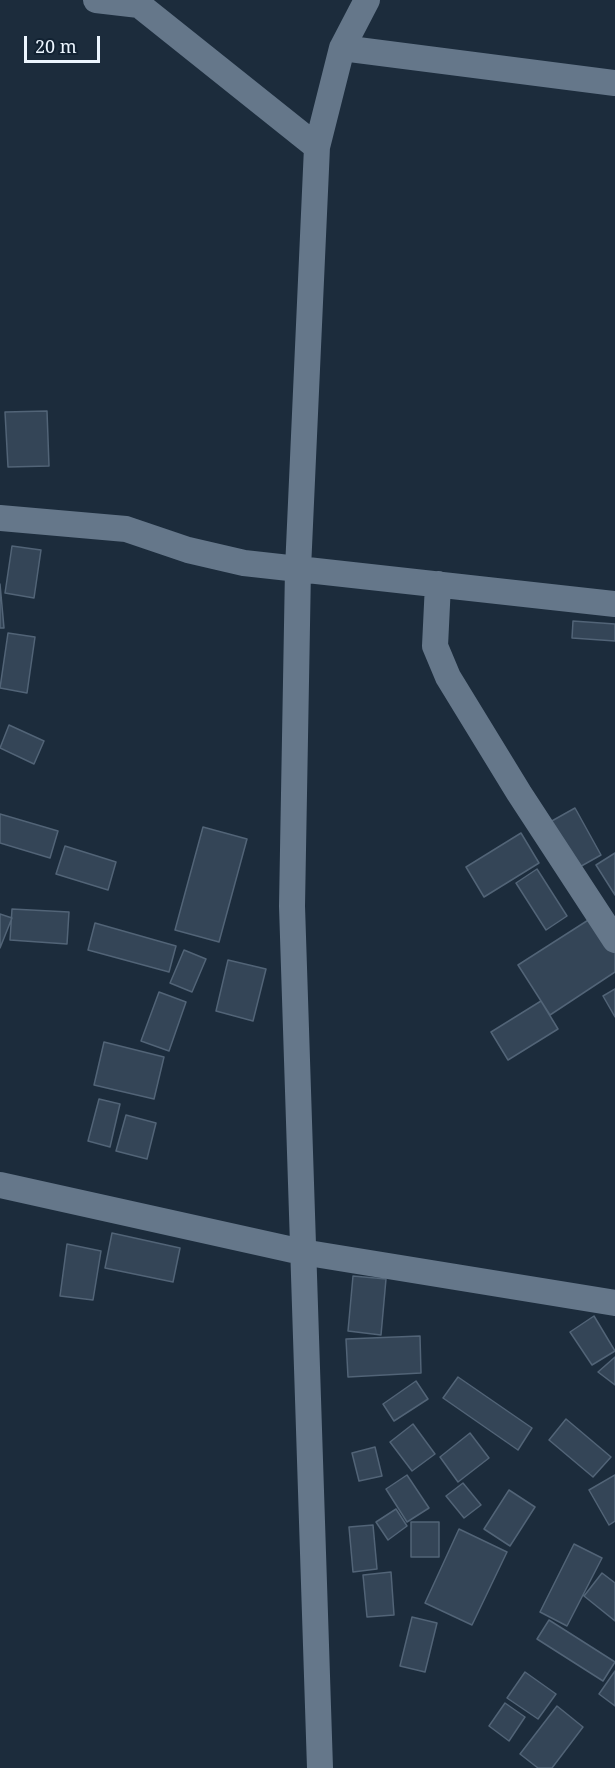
<!DOCTYPE html>
<style>
body{margin:0}
#map{position:relative;width:615px;height:1768px;overflow:hidden;background:#1c2c3c;font-family:"Noto Serif",serif}
canvas{display:block}
.scale{position:absolute;left:24px;top:36px;width:76px;height:27px;box-sizing:border-box;border:3px solid #edf6ff;border-top:0;padding-left:8px;font-size:18px;line-height:21px;white-space:nowrap;color:#edf6ff;-webkit-text-stroke:4px #122232;paint-order:stroke}
</style>
<div id="map">
<canvas width="615" height="1768"></canvas>
<div class="scale">20 m</div>
</div>
<script>
const g = document.querySelector('canvas').getContext('2d');
g.lineJoin = 'round';
function paint(path, color) {
  g.fillStyle = color;
  g.fill(path, 'evenodd');
}
function stroke(path, color, width, dash) {
  g.strokeStyle = color;
  g.lineWidth = width;
  g.lineCap = dash ? 'butt' : 'round';
  g.setLineDash(dash || []);
  g.stroke(path);
}
const building = new Path2D(`
 M47 411 49 466 8 467 5 412Z
 M12 546 41 550 34 598 5 593Z
 M0 584 4 628H0Z
 M573 621 615 624V641L572 638Z
 M8 633 35 637 27 693 0 688Z
 M9 725 44 741 34 764 0 748Z
 M575 808 601 855 576 869 550 822Z
 M0 814 58 831 50 858 0 843Z
 M203 827 247 839 219 942 175 930Z
 M521 833 539 863 484 897 466 867Z
 M65 846 116 862 108 890 56 874Z
 M615 853V895L596 865Z
 M537 869 567 916 546 930 516 883Z
 M12 909 69 912 67 944 10 940Z
 M0 914 12 918 0 948Z
 M593 917 615 951V972L550 1015 518 965Z
 M95 923 176 946 169 972 88 950Z
 M184 950 206 959 192 992 170 983Z
 M228 960 266 969 253 1021 216 1011Z
 M615 989V1017L603 996Z
 M159 992 186 1002 169 1051 141 1041Z
 M541 1001 558 1029 508 1060 491 1032Z
 M104 1042 164 1057 154 1099 94 1085Z
 M99 1099 120 1104 110 1147 88 1141Z
 M126 1115 156 1123 147 1159 116 1151Z
 M112 1233 180 1248 173 1282 105 1268Z
 M67 1244 101 1251 93 1300 60 1296Z
 M353 1276 386 1279 381 1335 348 1331Z
 M594 1316 615 1351 592 1365 570 1332Z
 M420 1336 421 1373 348 1377 346 1339Z
 M615 1357V1385L598 1372Z
 M458 1377 532 1428 518 1450 443 1398Z
 M416 1381 428 1399 394 1421 383 1404Z
 M566 1419 611 1457 593 1477 549 1440Z
 M413 1424 435 1454 412 1471 390 1442Z
 M470 1433 489 1458 458 1482 440 1457Z
 M375 1447 382 1476 359 1481 352 1453Z
 M407 1475 429 1508 407 1522 386 1489Z
 M615 1475V1521L609 1525 589 1490Z
 M463 1483 481 1505 464 1518 446 1496Z
 M509 1490 535 1507 510 1546 484 1529Z
 M396 1509 407 1526 388 1540 376 1522Z
 M411 1522H439V1557H411Z
 M373 1525 377 1569 353 1572 349 1527Z
 M459 1529 507 1552 472 1625 425 1603Z
 M574 1544 602 1558 567 1626 540 1612Z
 M391 1572 394 1615 367 1617 363 1575Z
 M602 1573 615 1583V1621L584 1596Z
 M412 1617 437 1623 425 1672 400 1666Z
 M549 1620 615 1662 603 1681 537 1639Z
 M615 1671V1706L599 1694Z
 M525 1672 556 1694 538 1719 507 1698Z
 M505 1703 525 1717 509 1741 489 1726Z
 M557 1706 583 1727 552 1768H538L520 1754Z`);
paint(building, '#344557');
stroke(building, '#526477', 1.5);
stroke(new Path2D(`
 M96 0 139 5
 M133 0 317 147
 M342 48 615 83
 M0 518 126 529 188 550 244 563 615 604
 M438 584 435 646 448 677 519 793 615 940
 M0 1185 302 1252 615 1303
 M320 1768 292 906 298 569 317 147 342 48 367 0`), '#65778a', 26);
</script>
